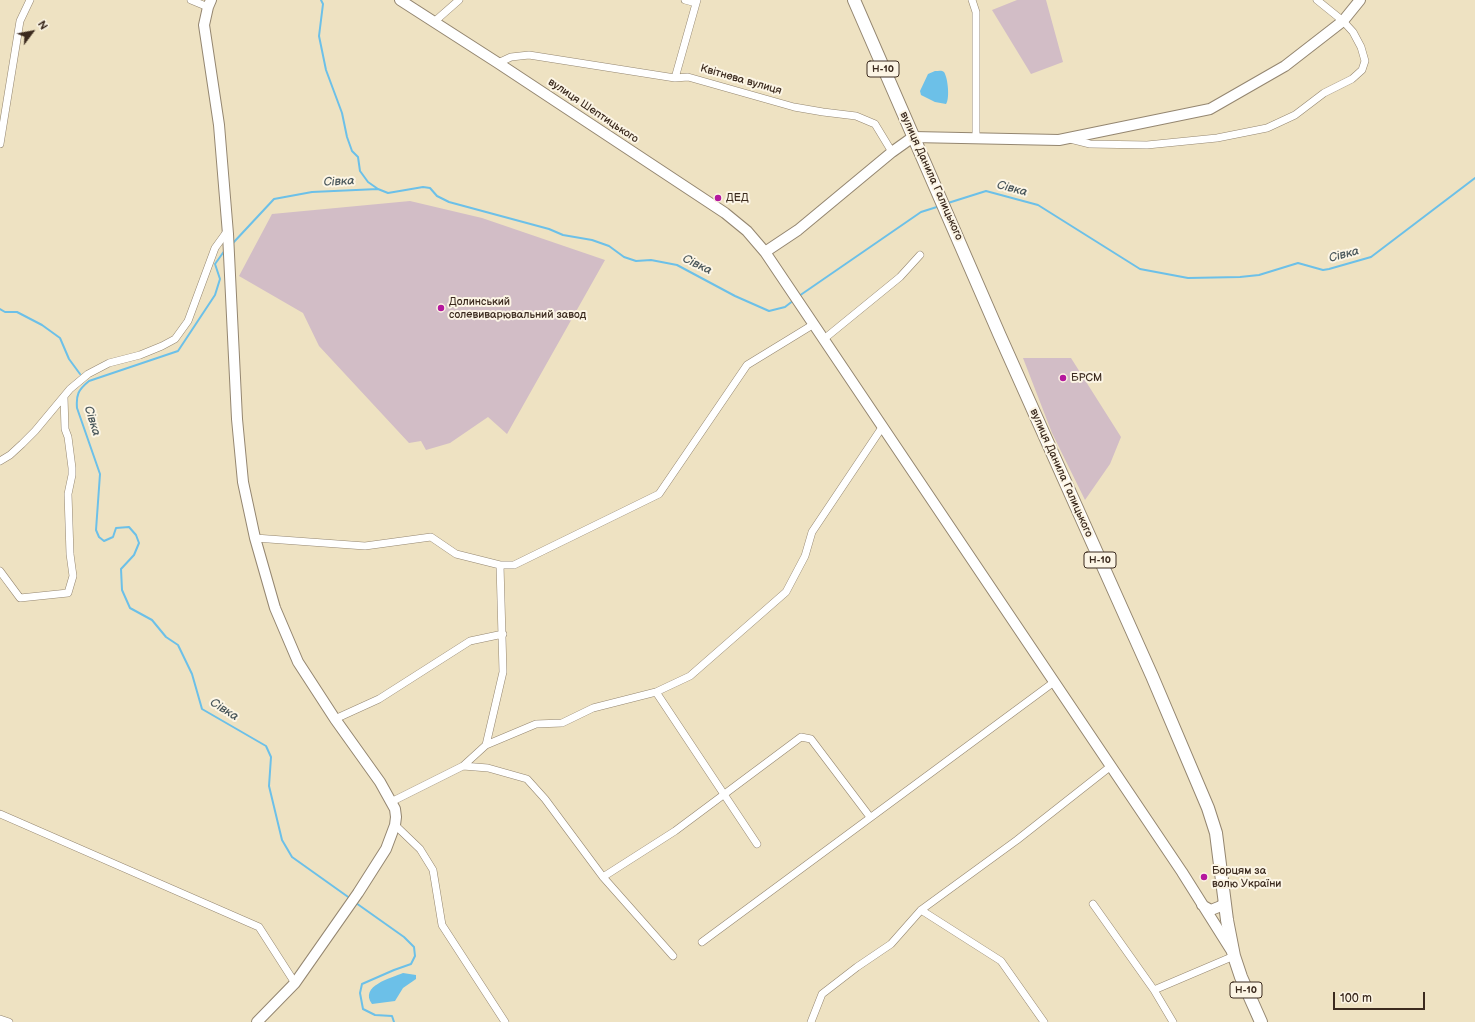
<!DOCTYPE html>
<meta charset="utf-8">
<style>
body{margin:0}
#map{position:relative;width:1475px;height:1022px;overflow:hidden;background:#eee2c2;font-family:"Balsamiq Sans",sans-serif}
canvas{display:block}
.north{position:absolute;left:12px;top:12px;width:40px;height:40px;-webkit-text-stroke:3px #fcf5e5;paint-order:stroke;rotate:58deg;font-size:11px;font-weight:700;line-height:16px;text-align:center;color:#3b2a1e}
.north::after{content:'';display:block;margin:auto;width:14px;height:18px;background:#3b2a1e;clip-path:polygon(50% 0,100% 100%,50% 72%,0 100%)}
.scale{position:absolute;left:1333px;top:992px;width:92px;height:18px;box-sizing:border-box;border:2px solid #3b2a1e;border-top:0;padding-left:5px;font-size:12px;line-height:14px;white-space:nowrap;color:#3b2a1e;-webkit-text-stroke:3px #fcf5e5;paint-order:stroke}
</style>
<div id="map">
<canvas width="1475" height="1022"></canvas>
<div class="north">N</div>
<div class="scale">100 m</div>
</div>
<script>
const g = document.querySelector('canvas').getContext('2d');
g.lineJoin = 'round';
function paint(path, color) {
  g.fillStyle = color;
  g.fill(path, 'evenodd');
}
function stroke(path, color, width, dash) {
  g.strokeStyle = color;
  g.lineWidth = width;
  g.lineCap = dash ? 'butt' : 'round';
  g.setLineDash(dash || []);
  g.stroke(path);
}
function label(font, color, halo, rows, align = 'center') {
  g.font = font + ' "Balsamiq Sans",sans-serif';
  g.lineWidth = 4;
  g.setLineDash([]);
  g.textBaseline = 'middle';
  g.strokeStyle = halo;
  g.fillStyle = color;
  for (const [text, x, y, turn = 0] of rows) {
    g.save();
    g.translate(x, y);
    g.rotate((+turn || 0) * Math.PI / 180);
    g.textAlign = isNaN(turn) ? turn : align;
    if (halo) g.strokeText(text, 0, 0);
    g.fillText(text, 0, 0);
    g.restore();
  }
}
paint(new Path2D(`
 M1017 0H1046L1063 62 1031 74 992 10Z
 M410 201 482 218 605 260 507 434 488 417 450 443 426 450 421 441 409 443 319 346 303 313 239 276 272 214Z
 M1023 358H1071L1121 437 1110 464 1085 500 1052 433Z`), '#d2bdc6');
paint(new Path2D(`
 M935 71C938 71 942 70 944 72 948 78 950 99 946 104L935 102 921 95 920 91 928 74Z
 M403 973 416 975V979L403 988 395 1001 372 1004C359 986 391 978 403 973Z`), '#6cc0e8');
stroke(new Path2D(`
 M321 0 323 4 319 36 326 70 342 113 347 137 352 151 358 157 360 171 368 182 378 189
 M948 203 986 191 1038 205 1140 269 1188 278 1240 277 1259 275 1298 263 1323 270 1329 269 1371 257 1475 178
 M233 243 274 199 312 192 378 189 388 193 423 187 430 188 437 196 449 202 549 229 563 235 592 240 609 246 624 257 636 261 651 260 677 265 735 296 769 311 785 307 794 300
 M225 250 215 264 220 279 215 295 178 351 89 381C78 390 76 395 77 408L100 474 96 530 99 537 104 541 113 537 116 528 129 527 136 535 139 543 134 555 121 569 122 590 130 608 152 620 166 637 178 645 192 674 202 709 266 746 271 757 269 786 282 840 292 857 351 899
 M799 296 921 212 940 206
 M0 309 5 312H17L42 325 60 338 69 359 80 374
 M356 903 404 937 414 947 415 956 411 964 394 970 362 984 360 993 363 1009 375 1015 392 1016 394 1022`), '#6cc0e8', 2);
const street = new Path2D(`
 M191 0 208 7
 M685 0 696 3
 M972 0 976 12V139
 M434 22 459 0
 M498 63 511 57 529 55 675 78 688 77 794 107 823 112 856 116 875 124 892 152
 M675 78 697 0
 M1070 139 1090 144 1147 145 1217 138 1267 128 1295 115 1324 93 1352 79 1362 70 1365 61 1361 47 1353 32 1343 21 1317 0
 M0 144 20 21 30 0
 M824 339 900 277 920 255
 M0 461 10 455 22 444 35 431 70 389 88 374 109 363 140 355 162 346 175 339 188 321 215 248 228 230
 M255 538 365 546 431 537 456 554 500 565H514L659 494 747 365 814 324
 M0 571 20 598 68 593 73 576 70 554 68 494 72 475V468L68 437 65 429 64 397
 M656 692 757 844
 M335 719 379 699 470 641 503 634
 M486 745 503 672 500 565
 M463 766 488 768 527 779 545 799 603 877 673 956
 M391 802 463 766 486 745 536 724 562 723 593 708 656 692 690 676 786 592 805 556 812 532 883 426
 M0 814 259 927 295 983
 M395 825 420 849 433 870 442 925 505 1022
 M603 877 675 831 801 737 811 739 870 817
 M1093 904 1154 990 1173 1022
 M921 910 1001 961 1044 1022
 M702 942 1054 682
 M1154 990 1234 956
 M0 1019 9 1022
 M811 1022 822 994 857 967 891 944 921 910 1017 840 1111 766`);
const secondary = new Path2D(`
 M211 0 208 7 204 25 219 125 228 234 237 419 243 482 255 538 275 608 298 662 335 719 380 782 395 809 396 817 395 825 386 849 358 893 295 983 257 1022
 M400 0 498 63 725 213 747 231 765 252 1182 872 1233 953
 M765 252 798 230 892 152 913 137 1059 140 1210 109 1285 66 1343 21 1360 0
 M1202 905 1211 910 1221 906 1225 901`);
const primary = new Path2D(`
 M854 0 1000 336 1152 676 1208 808 1216 833 1227 920 1234 956 1241 977 1261 1022`);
stroke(street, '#948670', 8);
stroke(secondary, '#948670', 12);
stroke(primary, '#948670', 14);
stroke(street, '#fff', 7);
stroke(secondary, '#fff', 10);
stroke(primary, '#fff', 12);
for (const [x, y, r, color] of [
 [718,198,4,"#b5179e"],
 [441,308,4,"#b5179e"],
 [1063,378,4,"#b5179e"],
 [1204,877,4,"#b5179e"]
]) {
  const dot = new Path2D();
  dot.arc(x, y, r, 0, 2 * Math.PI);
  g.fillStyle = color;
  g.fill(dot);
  stroke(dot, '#fcf5e5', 1.5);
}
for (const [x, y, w] of [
 [883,69,32],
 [1100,560,32],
 [1246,990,32]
]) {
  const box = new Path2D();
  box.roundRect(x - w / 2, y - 8, w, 16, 3);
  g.fillStyle = '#fcf5e5';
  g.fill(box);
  stroke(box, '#3b2a1e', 1);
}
label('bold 10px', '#3b2a1e', null, [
 ["Н-10",883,69],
 ["Н-10",1100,560],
 ["Н-10",1246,990]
]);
label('11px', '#3b2a1e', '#fcf5e5', [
 ["Квітнева вулиця",741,80,16],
 ["вулиця Шептицького",593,111,34],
 ["вулиця Данила Галицького",931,176,66],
 ["вулиця Данила Галицького",1061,473,66]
]);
label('11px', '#3b2a1e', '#fcf5e5', [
 ["ДЕД",726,198],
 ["Долинський",449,302],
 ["солевиварювальний завод",449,315],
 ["БРСМ",1071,378],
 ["Борцям за",1212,871],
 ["волю України",1212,884]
], 'left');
label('italic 12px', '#4a575b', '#fcf5e5', [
 ["Сівка",339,182,-3],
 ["Сівка",1012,189,15],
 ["Сівка",1344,255,-15],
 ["Сівка",697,265,26],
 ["Сівка",92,421,73],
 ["Сівка",224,710,32]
]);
</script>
